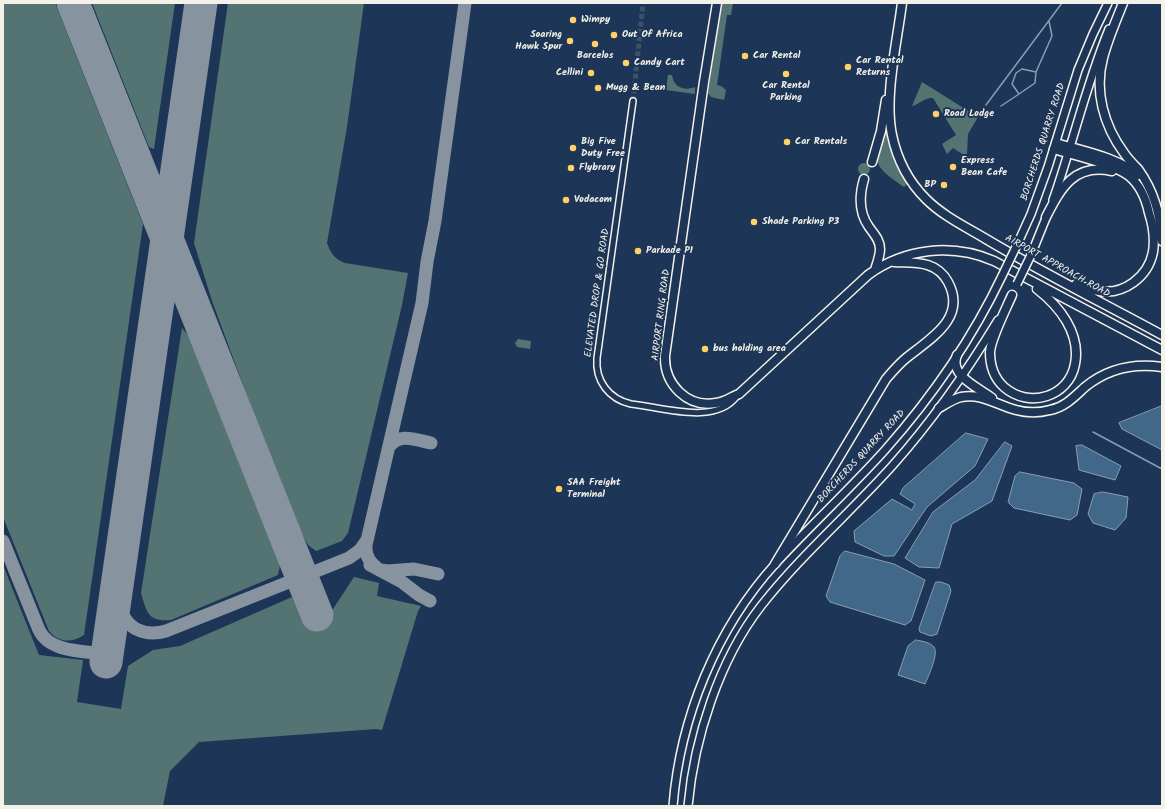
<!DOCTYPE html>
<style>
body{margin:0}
#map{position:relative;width:1165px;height:809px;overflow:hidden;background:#1d3557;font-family:Kalam,sans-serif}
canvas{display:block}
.frame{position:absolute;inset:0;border:4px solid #f4f1e8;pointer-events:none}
</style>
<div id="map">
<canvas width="1165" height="809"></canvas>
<div class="frame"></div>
</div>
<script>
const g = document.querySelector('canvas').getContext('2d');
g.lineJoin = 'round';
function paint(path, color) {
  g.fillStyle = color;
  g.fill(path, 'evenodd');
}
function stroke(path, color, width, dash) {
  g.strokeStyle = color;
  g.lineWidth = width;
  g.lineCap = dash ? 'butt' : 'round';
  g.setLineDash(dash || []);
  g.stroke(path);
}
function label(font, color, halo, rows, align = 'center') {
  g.font = font + ' Kalam,sans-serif';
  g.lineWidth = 4;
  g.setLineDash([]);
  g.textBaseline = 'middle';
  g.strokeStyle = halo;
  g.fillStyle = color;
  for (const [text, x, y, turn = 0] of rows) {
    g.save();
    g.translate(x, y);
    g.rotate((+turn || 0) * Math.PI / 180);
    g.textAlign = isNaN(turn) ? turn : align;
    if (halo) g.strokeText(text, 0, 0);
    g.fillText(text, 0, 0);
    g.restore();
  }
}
paint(new Path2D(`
 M3 3H55L143 224 84 635C71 643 59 643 49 631L3 517Z
 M92 3H175L154 149 149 147Z
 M228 3H364L347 127 327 243C331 254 335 259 345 263L408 273 402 305 348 533 342 541 316 551 308 545 291 514 212 301 194 243Z
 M721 3H733L731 15H727L717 85 721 86 726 90 724 100 711 97 708 93Z
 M668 75H672C674 88 684 91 695 87V94L666 90Z
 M922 82 978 117 968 134 967 154H962L953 148 947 154 942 144 956 135 933 98C925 97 920 104 912 106Z
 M888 130 899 168 907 184 904 187C873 165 874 166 884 131Z
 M858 169a6 6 0 1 1 12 0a6 6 0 1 1-12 0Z
 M182 328 188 335 280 565 278 575 171 620C148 622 147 613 141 593Z
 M518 339 531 341 530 349 517 347 515 343Z
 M3 565 39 655 83 660 77 702 121 709 128 666 153 650 180 646 292 597 302 622 333 609 354 577 379 583 377 596 421 606 418 611 382 730 376 729 199 742 170 771 163 806H3Z`), '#547473');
const water = new Path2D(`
 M1162 406V450L1122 429 1119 423Z
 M966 433 988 439 975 466 927 507 894 556H884L855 542 854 531 892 499 912 510 915 504 900 494 903 488Z
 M1005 442 1012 446 992 501 952 524 939 568 919 567 905 558 933 512 975 480Z
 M1082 445 1121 466 1115 480 1079 470 1076 446Z
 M1020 472 1074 483 1082 489 1077 515 1070 520 1014 508 1008 502 1015 476Z
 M1103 492 1128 497 1126 518 1115 530 1093 523 1088 514 1094 494Z
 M845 551 894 564 925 580 911 621 905 625 830 602 826 596 840 556Z
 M936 582H941L949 585 951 591 937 634 931 636 920 632 919 629Z
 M916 640C921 641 930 642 934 647 939 654 928 677 925 684L898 675 908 646Z`);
paint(water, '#416889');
stroke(water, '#899faf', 1);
stroke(new Path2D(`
 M1019 94 1012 84 1016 73 1022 69 1036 72 1052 36 1049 21
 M986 105 1062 3
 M1001 106 1019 94 1035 83 1036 72
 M1093 432 1162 469`), '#899faf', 1.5);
stroke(new Path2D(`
 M389 447C399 432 416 440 431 443
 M3 541 39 630C50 653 85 651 107 654
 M123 545C120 571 108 612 136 629 146 634 156 634 166 631L349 558 360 550 367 540
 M370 565 402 582 419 595 430 601
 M377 568C369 562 365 555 366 545L422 303 427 262 435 221 465 3
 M381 570 388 571 414 569 438 574`), '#8893a0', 13);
stroke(new Path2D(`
 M73 3 317 615
 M106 662 201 3`), '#8893a0', 33);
stroke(new Path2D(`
 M633 101 643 3`), '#3d516d', 5, [5, 2.5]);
const street = new Path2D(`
 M633 101 597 358C595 381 609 399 631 404 662 407 715 426 737 396`);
const secondary = new Path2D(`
 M1053 200C1073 143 1086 85 1109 29
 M1016 247 1031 214 1048 167 1078 70 1093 34 1108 3
 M1031 255 1048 213
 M673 806C680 718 716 629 776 563 811 525 850 489 885 450 931 398 972 339 1002 276
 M688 806C694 739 719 660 761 606 801 555 850 513 893 465 933 420 967 371 998 320`);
const primary = new Path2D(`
 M717 3 704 82 665 356C664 384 687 408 716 403 725 402 731 397 739 394L868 275C905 248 952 243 994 261L1162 350
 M902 3C897 43 884 97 892 135 897 159 909 182 926 199 943 216 966 227 986 239 1043 273 1103 303 1162 335
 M1123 3C1116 21 1108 39 1103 58 1094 91 1104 126 1124 153 1128 159 1133 164 1138 169 1154 191 1160 214 1162 241
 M1056 143C1082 151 1117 157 1138 175
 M1054 149C1073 155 1114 164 1129 176 1140 185 1146 199 1149 213 1153 225 1155 239 1153 252 1148 277 1124 295 1099 291 1091 290 1083 287 1076 284
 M872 162 881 131 886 100
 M864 179C859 196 859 213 869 227 874 234 880 240 880 249 880 256 877 263 875 270
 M1046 217C1061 188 1074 163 1112 171
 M1012 295C1006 309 991 338 990 352 990 365 994 378 1004 387 1029 409 1069 397 1075 364 1081 333 1059 306 1037 289
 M957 355C948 375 979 388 992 398
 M939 408C946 404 953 399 961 397 982 393 997 405 1016 410 1027 413 1039 413 1050 410 1065 407 1074 397 1085 387 1107 369 1134 363 1162 367
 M775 564 886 379C892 372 898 365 905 359 928 340 968 319 948 282 936 260 915 263 894 262`);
stroke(street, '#f4f1e8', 8);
stroke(secondary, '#f4f1e8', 10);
stroke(primary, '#f4f1e8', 11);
stroke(street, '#1d3557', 5);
stroke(secondary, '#1d3557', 7);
stroke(primary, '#1d3557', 8);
const secondaryBridge = new Path2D(`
 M1002 276 1016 247
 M1017 284 1031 255`);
stroke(secondaryBridge, '#f4f1e8', 10, []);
stroke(secondaryBridge, '#1d3557', 7);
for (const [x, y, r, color] of [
 [573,20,4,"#ffd166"],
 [614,35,4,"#ffd166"],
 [570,41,4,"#ffd166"],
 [595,44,4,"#ffd166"],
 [745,56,4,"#ffd166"],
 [626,63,4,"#ffd166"],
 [848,67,4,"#ffd166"],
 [591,73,4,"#ffd166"],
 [786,74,4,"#ffd166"],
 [598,88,4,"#ffd166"],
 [936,114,4,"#ffd166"],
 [787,142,4,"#ffd166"],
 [573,148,4,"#ffd166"],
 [953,167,4,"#ffd166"],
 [571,168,4,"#ffd166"],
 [944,185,4,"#ffd166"],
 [566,200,4,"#ffd166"],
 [754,222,4,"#ffd166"],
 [638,251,4,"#ffd166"],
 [705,349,4,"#ffd166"],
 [559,489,4,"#ffd166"]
]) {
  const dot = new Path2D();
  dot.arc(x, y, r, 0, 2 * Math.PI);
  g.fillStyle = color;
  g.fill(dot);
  stroke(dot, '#1d3557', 1.5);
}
label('bold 10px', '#f4f1e8', '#1d3557', [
 ["Wimpy",581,20],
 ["Soaring",562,35,"right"],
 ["Hawk Spur",562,47,"right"],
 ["Out Of Africa",622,35],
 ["Barcelos",595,56,"center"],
 ["Car Rental",753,56],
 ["Car Rental",856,61],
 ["Returns",856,73],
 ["Candy Cart",634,63],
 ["Cellini",583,73,"right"],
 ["Car Rental",786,86,"center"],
 ["Parking",786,98,"center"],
 ["Mugg & Bean",606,88],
 ["Road Lodge",944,114],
 ["Big Five",581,142],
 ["Duty Free",581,154],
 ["Car Rentals",795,142],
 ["Express",961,161],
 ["Bean Cafe",961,173],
 ["Flybrary",579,168],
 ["BP",936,185,"right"],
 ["Vodacom",574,200],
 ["Shade Parking P3",762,222],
 ["Parkade P1",646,251],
 ["bus holding area",713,349],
 ["SAA Freight",567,483],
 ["Terminal",567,495]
], 'left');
label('10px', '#f4f1e8', '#1d3557', [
 ["BORCHERDS QUARRY ROAD",1044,142,-72],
 ["AIRPORT APPROACH ROAD",1057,267,29],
 ["ELEVATED DROP & GO ROAD",598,293,-82],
 ["AIRPORT RING ROAD",662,315,-83],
 ["BORCHERDS QUARRY ROAD",862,457,-47]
]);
</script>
